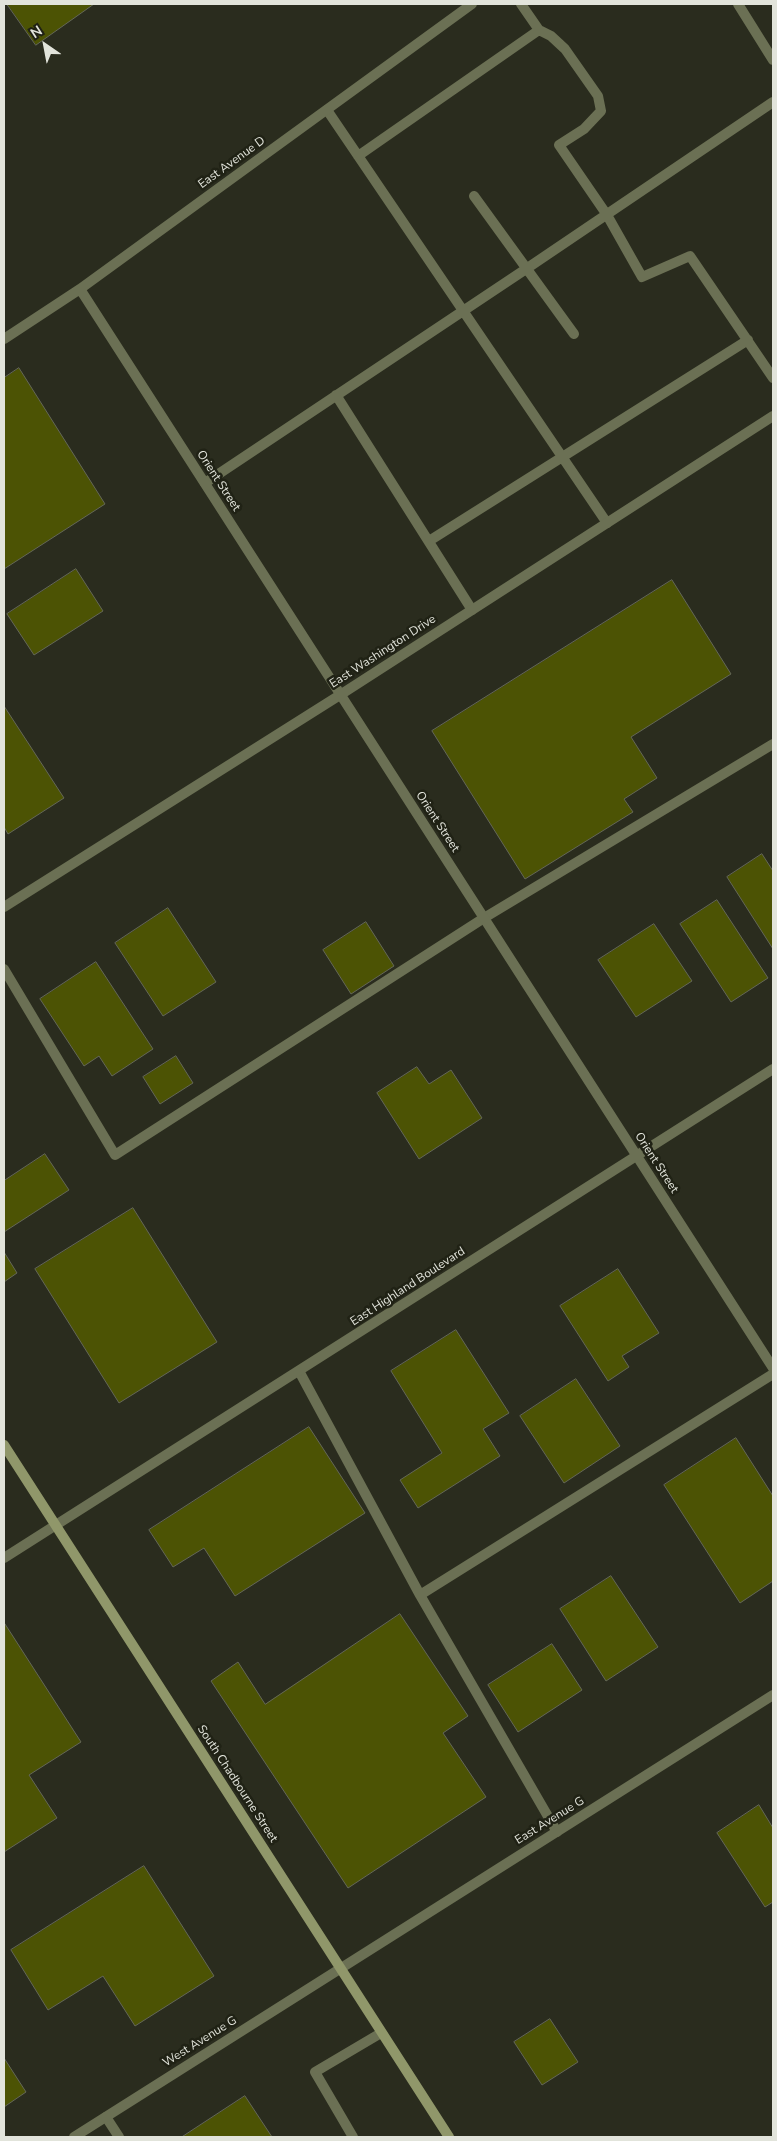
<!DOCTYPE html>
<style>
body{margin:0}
#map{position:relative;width:777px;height:2141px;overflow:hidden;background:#2a2c1e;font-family:"Nunito Sans",sans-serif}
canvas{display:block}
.frame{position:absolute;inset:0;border:5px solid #e2e4db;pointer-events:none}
.north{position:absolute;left:20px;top:20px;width:50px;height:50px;-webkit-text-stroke:4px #202215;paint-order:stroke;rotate:327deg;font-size:14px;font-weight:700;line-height:20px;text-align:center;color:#e2e4db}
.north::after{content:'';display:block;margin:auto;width:18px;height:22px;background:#e2e4db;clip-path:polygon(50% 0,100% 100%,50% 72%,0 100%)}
</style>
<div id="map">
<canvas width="777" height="2141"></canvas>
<div class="frame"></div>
<div class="north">N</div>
</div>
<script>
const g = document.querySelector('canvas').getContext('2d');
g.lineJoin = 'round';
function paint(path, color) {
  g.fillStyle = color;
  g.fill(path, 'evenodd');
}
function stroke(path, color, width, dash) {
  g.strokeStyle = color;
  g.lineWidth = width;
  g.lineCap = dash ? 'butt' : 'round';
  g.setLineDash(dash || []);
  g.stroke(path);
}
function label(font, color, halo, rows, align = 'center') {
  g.font = font + ' "Nunito Sans",sans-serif';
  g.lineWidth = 5;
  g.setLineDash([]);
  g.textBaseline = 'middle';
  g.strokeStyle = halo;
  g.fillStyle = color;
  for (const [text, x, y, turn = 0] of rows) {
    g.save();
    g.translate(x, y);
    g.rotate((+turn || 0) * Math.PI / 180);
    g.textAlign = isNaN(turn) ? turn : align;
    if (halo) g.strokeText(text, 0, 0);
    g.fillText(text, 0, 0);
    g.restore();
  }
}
const building = new Path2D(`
 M7 4H94L36 45Z
 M19 368 105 504 4 569V378Z
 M76 569 103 611 34 655 7 614Z
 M672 580 731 674 631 737 657 778 624 799 633 812 525 879 432 731Z
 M4 706 64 798 8 834 4 827Z
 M762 854 773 871V949L727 877Z
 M717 900 768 978 731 1002 680 924Z
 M168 908 216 982 163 1016 115 943Z
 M366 922 394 966 351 994 323 950Z
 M654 924 692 981 636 1017 598 960Z
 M96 962 153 1049 112 1076 99 1056 84 1066 40 999Z
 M176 1056 193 1083 160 1104 143 1077Z
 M417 1067 429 1084 451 1070 482 1118 419 1159 377 1093Z
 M45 1154 69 1190 4 1232V1181Z
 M133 1208 217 1342 119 1403 35 1269Z
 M4 1252 17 1273 4 1282Z
 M618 1269 659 1333 622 1356 629 1367 608 1381 560 1306Z
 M456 1330 509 1413 483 1429 500 1456 418 1508 400 1480 442 1453 391 1371Z
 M576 1379 620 1446 564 1483 520 1416Z
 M309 1427 365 1513 235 1596 204 1548 173 1567 149 1530Z
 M736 1438 773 1496V1581L740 1603 664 1485Z
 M611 1576 658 1647 606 1681 560 1609Z
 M400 1614 468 1716 443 1733 486 1797 348 1888 211 1681 238 1662 265 1704Z
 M5 1624 81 1742 29 1775 57 1818 4 1852Z
 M552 1644 582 1690 518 1732 488 1685Z
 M759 1805 773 1828V1902L765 1907 717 1833Z
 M144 1866 214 1976 135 2026 103 1976 48 2010 11 1950Z
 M550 2019 578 2062 542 2085 514 2042Z
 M4 2058 26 2092 4 2107Z
 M245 2096 272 2137H182Z`);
paint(building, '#4c5304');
stroke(building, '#646758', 1);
stroke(new Path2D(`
 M521 4 539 30
 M327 110 607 523
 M358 156 539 30 551 36 565 49 598 96 601 111 584 129 559 145 607 215 642 277 690 256 773 378
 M474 196 574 334
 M336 395 472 610
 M205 483 526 269 773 102
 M429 541 748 340
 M4 969 115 1155 484 918 773 744
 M299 1371 420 1595 557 1832
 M420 1595 773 1374
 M106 2117 119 2137
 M353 2137 315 2072 381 2033`), '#6b7054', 10);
stroke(new Path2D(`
 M738 4 773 60
 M80 289 773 1368
 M4 339 80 289 472 4
 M4 907 340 695 773 416
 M4 1558 773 1069
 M74 2137 773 1695`), '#6b7054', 10);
stroke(new Path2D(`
 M4 1445 449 2137`), '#90976a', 10);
label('12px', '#e2e4db', '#202215', [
 ["East Avenue D",232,163,-36],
 ["Orient Street",218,481,57],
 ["East Washington Drive",383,652,-33],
 ["Orient Street",437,822,57],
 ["Orient Street",656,1163,57],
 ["East Highland Boulevard",408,1287,-33],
 ["South Chadbourne Street",237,1784,57],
 ["East Avenue G",550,1821,-32],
 ["West Avenue G",200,2042,-32]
]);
</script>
